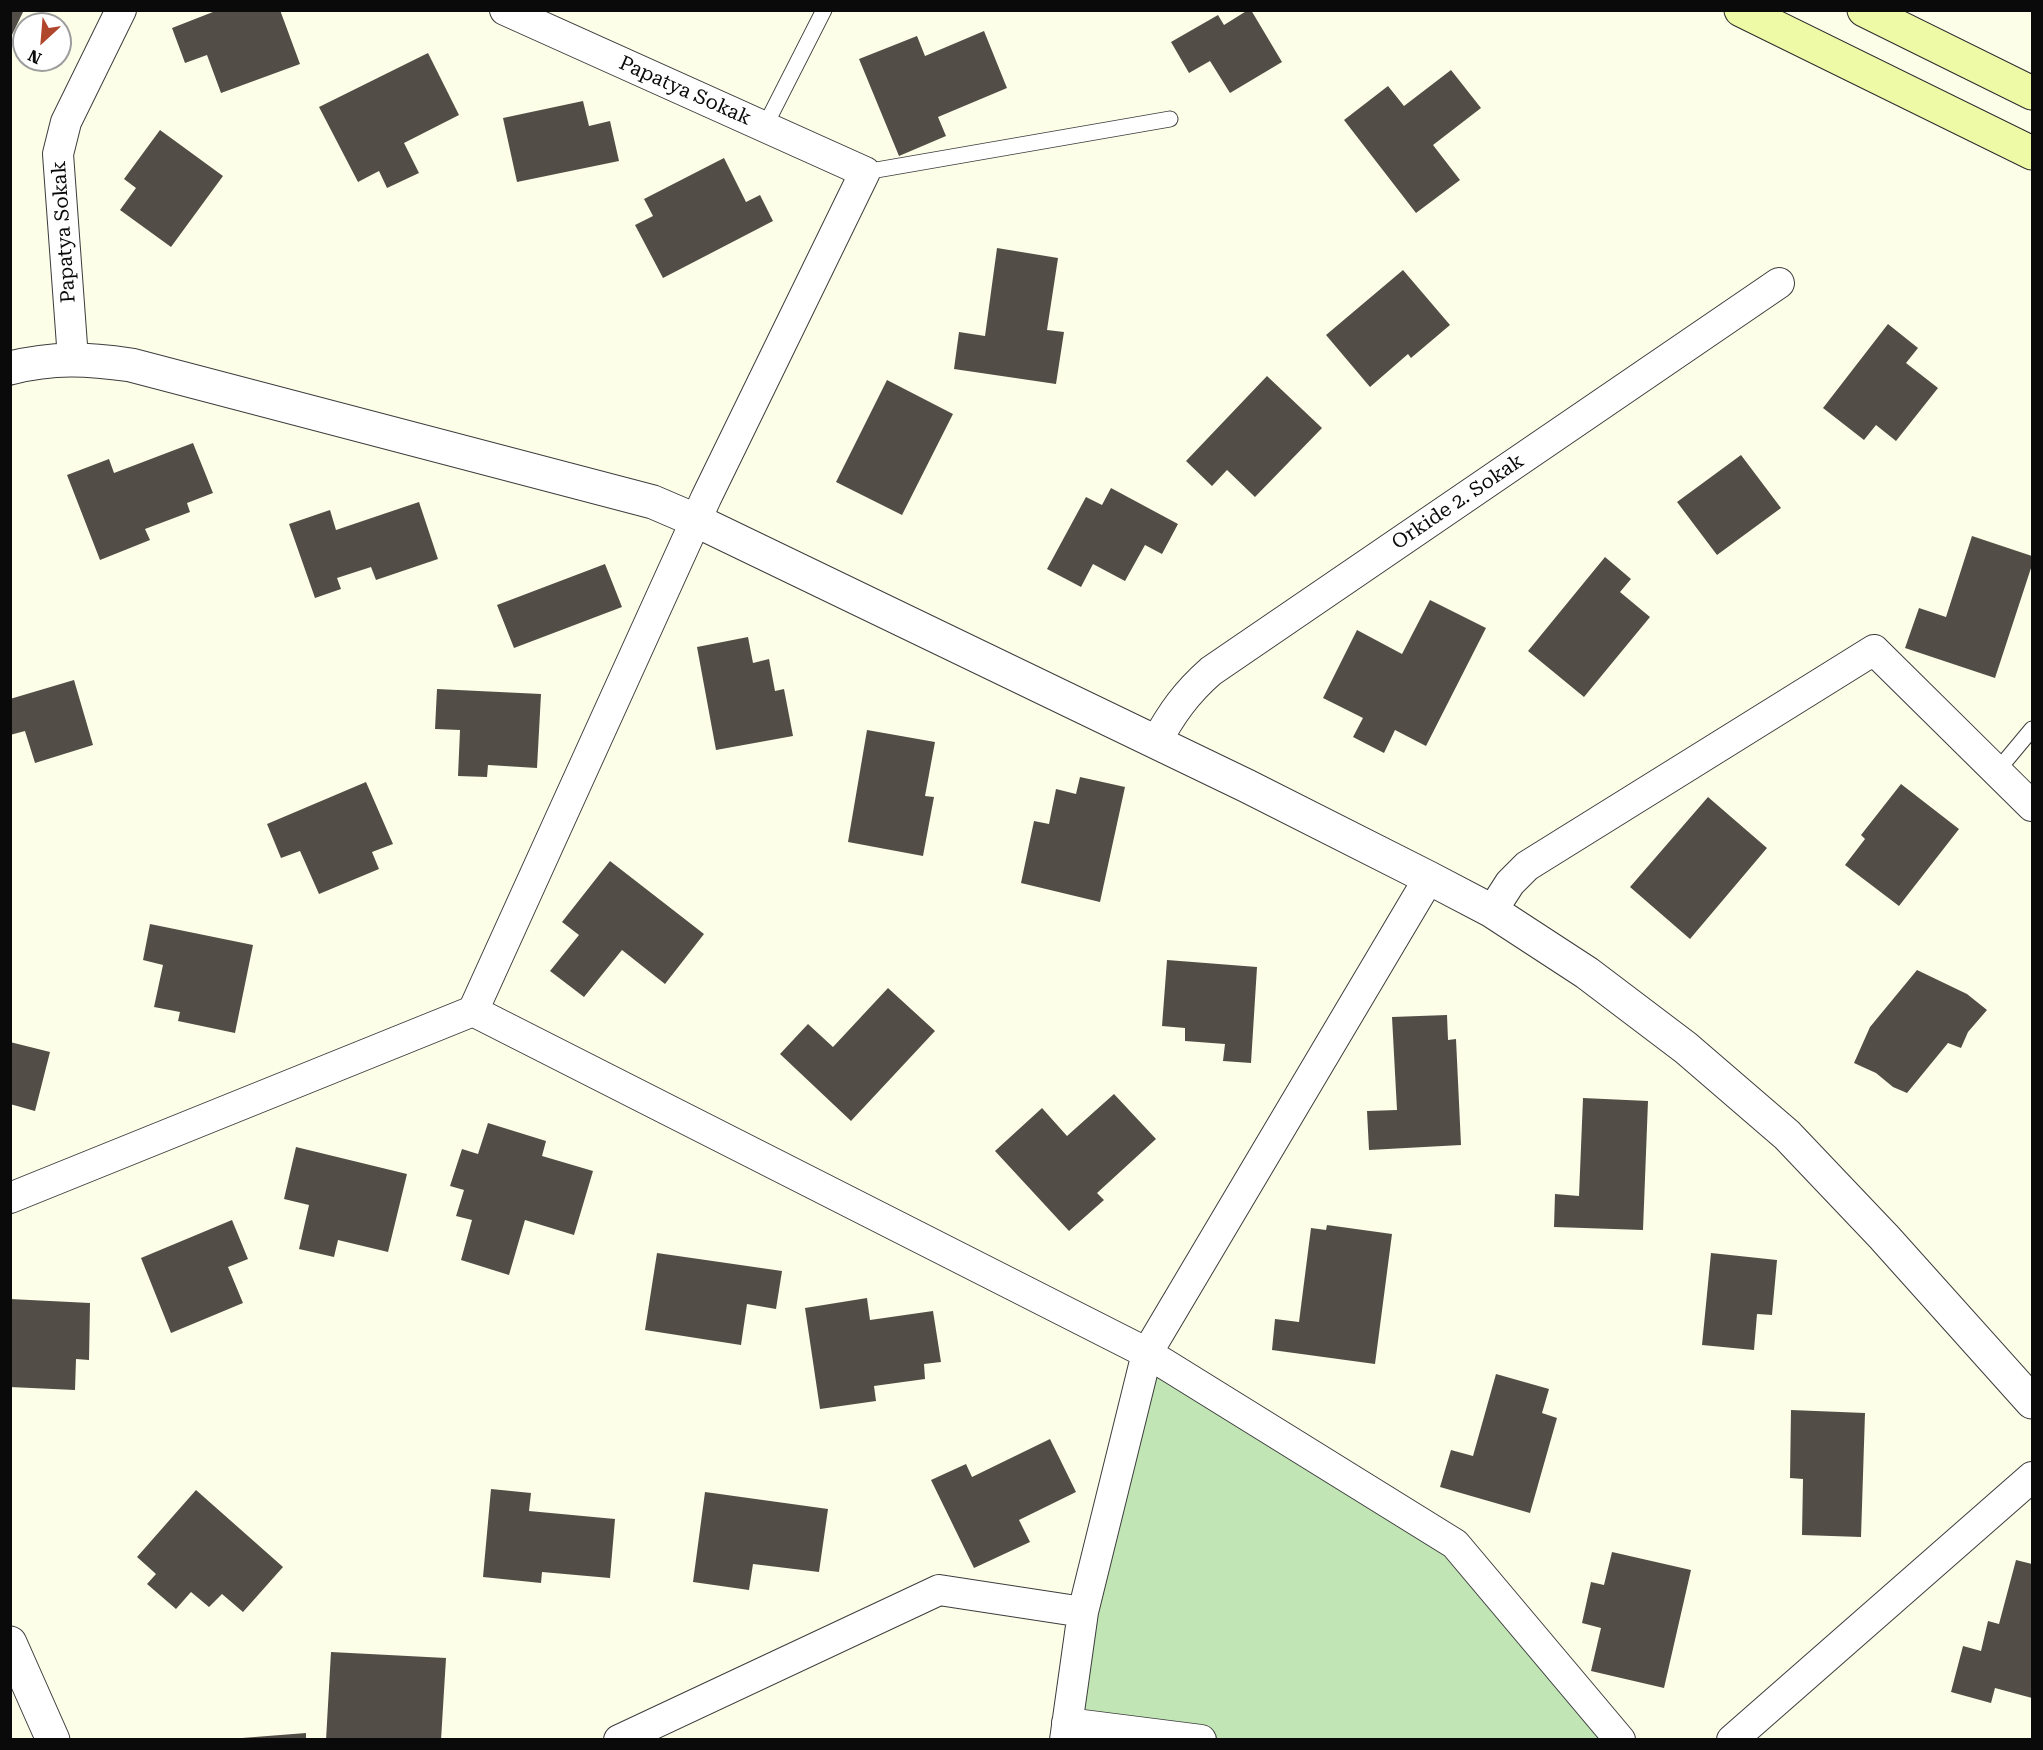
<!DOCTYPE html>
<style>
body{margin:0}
#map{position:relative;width:2043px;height:1750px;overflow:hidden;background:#fdfee8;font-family:"Roboto Serif",serif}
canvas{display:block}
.frame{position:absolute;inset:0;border:12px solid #0a0a0a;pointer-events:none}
.north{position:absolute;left:12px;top:12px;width:60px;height:60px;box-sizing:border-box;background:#fff;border:2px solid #9d9d9d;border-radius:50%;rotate:206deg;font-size:16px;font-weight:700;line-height:24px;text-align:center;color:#0a0a0a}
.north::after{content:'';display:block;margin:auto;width:21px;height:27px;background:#b0462c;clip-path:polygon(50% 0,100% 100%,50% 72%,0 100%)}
</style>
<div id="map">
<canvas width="2043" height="1750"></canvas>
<div class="frame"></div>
<div class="north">N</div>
</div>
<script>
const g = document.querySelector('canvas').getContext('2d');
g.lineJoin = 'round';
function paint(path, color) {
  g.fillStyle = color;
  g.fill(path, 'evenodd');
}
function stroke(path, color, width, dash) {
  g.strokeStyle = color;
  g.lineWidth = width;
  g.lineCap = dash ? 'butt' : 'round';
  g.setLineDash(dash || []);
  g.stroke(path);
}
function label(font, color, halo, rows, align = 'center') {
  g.font = font + ' "Roboto Serif",serif';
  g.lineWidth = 6;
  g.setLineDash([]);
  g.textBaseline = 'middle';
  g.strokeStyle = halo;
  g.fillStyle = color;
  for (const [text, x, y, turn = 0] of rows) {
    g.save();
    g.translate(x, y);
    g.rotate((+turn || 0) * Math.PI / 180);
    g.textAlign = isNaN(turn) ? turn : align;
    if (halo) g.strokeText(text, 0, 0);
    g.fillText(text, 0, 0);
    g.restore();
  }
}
paint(new Path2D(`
 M1147 1353 1455 1544 1620 1739 1201 1740 1067 1723Z`), '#c2e5b5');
paint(new Path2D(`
 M10 10H24L10 39Z
 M218 10H280L300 64 221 93 207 55 185 63 172 28Z
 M1248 10H1251L1282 62 1230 93 1210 61 1189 73 1171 42 1218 15 1224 25Z
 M984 31 1007 88 938 117 946 136 899 156 859 59 917 36 925 56Z
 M428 53 459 115 404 143 419 173 387 188 379 171 358 182 319 107Z
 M1451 70 1481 108 1433 145 1460 180 1416 213 1344 120 1388 86 1404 106Z
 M583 101 589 126 610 121 619 161 517 182 503 118Z
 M160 130 223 176 171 247 120 210 136 188 124 179Z
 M724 158 746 202 760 195 773 221 663 278 635 225 653 216 644 199Z
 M997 248 1058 258 1047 330 1064 332 1056 384 954 369 959 332 985 336Z
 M1403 270 1450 325 1411 358 1408 354 1370 387 1326 335Z
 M1888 324 1918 348 1906 363 1938 388 1896 441 1876 425 1864 440 1823 408Z
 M1267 376 1322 428 1255 497 1227 470 1212 486 1186 461Z
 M887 380 953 414 902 515 836 482Z
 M193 443 213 493 187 503 190 512 145 529 150 540 100 560 67 475 109 459 114 473Z
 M1741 455 1781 508 1717 555 1677 502Z
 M1111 488 1178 524 1162 554 1145 545 1125 581 1093 564 1081 587 1047 569 1086 497 1102 505Z
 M419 502 438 559 376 580 371 567 337 578 341 589 315 598 289 524 330 510 336 530Z
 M1972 536 2032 556V565L1995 678 1905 648 1919 608 1946 617Z
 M1605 557 1631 579 1620 592 1650 617 1584 697 1528 651Z
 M605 564 622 607 514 648 497 605Z
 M1430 600 1486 628 1426 746 1395 730 1384 753 1353 737 1363 718 1323 698 1357 630 1402 654Z
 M748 637 753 663 769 659 775 691 784 689 793 736 716 750 697 647Z
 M74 680 93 745 35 763 25 731 10 735V699Z
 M437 689 541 694 537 768 488 765 487 777 458 776 460 730 435 729Z
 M867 730 935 742 925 796 934 797 923 856 848 842Z
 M1080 777 1125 787 1100 902 1021 883 1034 821 1049 824 1056 789 1076 794Z
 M366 782 393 844 372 852 379 869 319 894 300 851 281 858 267 824Z
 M1901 784 1959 829 1899 906 1845 865 1865 839 1861 835Z
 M1708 797 1767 848 1690 939 1630 887Z
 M610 861 704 934 665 984 622 950 584 997 550 971 579 935 562 922Z
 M150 924 253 945 235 1033 178 1021 180 1012 154 1007 163 965 143 960Z
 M1167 960 1257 967 1251 1063 1223 1061 1225 1044 1185 1041V1028L1162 1026Z
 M1917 970 1967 994 1987 1010 1968 1032 1961 1048 1948 1043 1907 1093 1893 1087 1876 1073 1854 1063 1870 1027Z
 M888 988 935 1031 851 1121 780 1054 808 1024 833 1047Z
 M1447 1015 1448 1040 1456 1039 1461 1145 1369 1150 1367 1111 1397 1110 1392 1017Z
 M10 1042 50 1052 35 1111 10 1104Z
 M1114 1094 1156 1139 1097 1193 1104 1200 1069 1231 995 1151 1042 1108 1067 1136Z
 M1583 1098 1648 1101 1643 1230 1554 1227 1555 1194 1579 1196Z
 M488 1123 546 1141 542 1156 593 1171 574 1235 525 1220 509 1275 461 1260 472 1220 456 1216 464 1190 450 1186 462 1149 478 1154Z
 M296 1147 407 1174 388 1252 338 1240 334 1257 299 1249 309 1205 284 1199Z
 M232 1220 248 1259 228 1267 243 1303 171 1333 141 1258Z
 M1327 1225 1392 1234 1375 1364 1272 1350 1275 1319 1299 1322 1311 1228 1326 1230Z
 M657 1253 782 1271 776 1309 747 1304 741 1345 645 1330Z
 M1711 1253 1777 1260 1772 1315 1757 1314 1754 1350 1702 1345Z
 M867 1298 870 1320 933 1311 941 1362 924 1364 925 1379 874 1386 876 1401 820 1409 805 1308Z
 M10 1299 90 1303 89 1360 76 1359 75 1390 10 1387Z
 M1496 1374 1549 1389 1542 1413 1557 1418 1530 1513 1440 1487 1451 1450 1473 1456Z
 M1791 1410 1865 1413 1861 1537 1802 1535 1803 1479 1790 1478Z
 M1050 1439 1076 1492 1019 1520 1030 1542 974 1568 931 1480 966 1464 972 1477Z
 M491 1489 531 1493 529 1511 615 1519 610 1578 542 1572 541 1583 483 1577Z
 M196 1490 283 1567 243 1612 222 1594 209 1607 191 1592 176 1609 147 1584 156 1574 137 1557Z
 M705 1492 828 1509 819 1572 753 1564 749 1590 693 1582Z
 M1612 1552 1691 1570 1664 1688 1591 1671 1601 1628 1582 1623 1591 1582 1604 1585Z
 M2016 1560 2032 1564V1698L1995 1688 1991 1703 1951 1692 1963 1646 1981 1651 1988 1621 1999 1624Z
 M331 1652 446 1658 441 1740H326Z
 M306 1733V1740H242V1738Z`), '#524e47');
const service = new Path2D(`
 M765 126 824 10
 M865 172 1170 119
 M1997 771 2032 729`);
const minor = new Path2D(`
 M73 359 58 154 66 122 121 10
 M1156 742C1172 713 1186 693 1211 671L1779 283
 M1492 911 1510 883 1527 866 1874 650 2032 806
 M473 1011 706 498 865 172 505 10
 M10 1198 473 1011 1147 1353 1455 1544 1620 1740
 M1067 1723 1201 1740
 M619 1740 939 1590 1083 1612
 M1065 1740 1083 1612 1147 1353 1429 878
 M1732 1740 2032 1477`);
const tertiary = new Path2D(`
 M10 368C54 357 87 359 131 365L653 502 695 520 1247 786 1429 878 1492 911 1587 973 1686 1048 1787 1135 1884 1237 2032 1402
 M10 1643 53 1740`);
const secondary = new Path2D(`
 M1741 10 2032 153
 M1864 10 2032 93`);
stroke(service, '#3d3d3d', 17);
stroke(minor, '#3d3d3d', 32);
stroke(tertiary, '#3d3d3d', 35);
stroke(secondary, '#2c2c2c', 35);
stroke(service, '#fff', 15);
stroke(minor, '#fff', 30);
stroke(tertiary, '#fff', 33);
stroke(secondary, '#effaa7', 33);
label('20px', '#0a0a0a', '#fff', [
 ["Papatya Sokak",685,91,24],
 ["Papatya Sokak",64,232,-94],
 ["Orkide 2. Sokak",1458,502,-34]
]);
</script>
